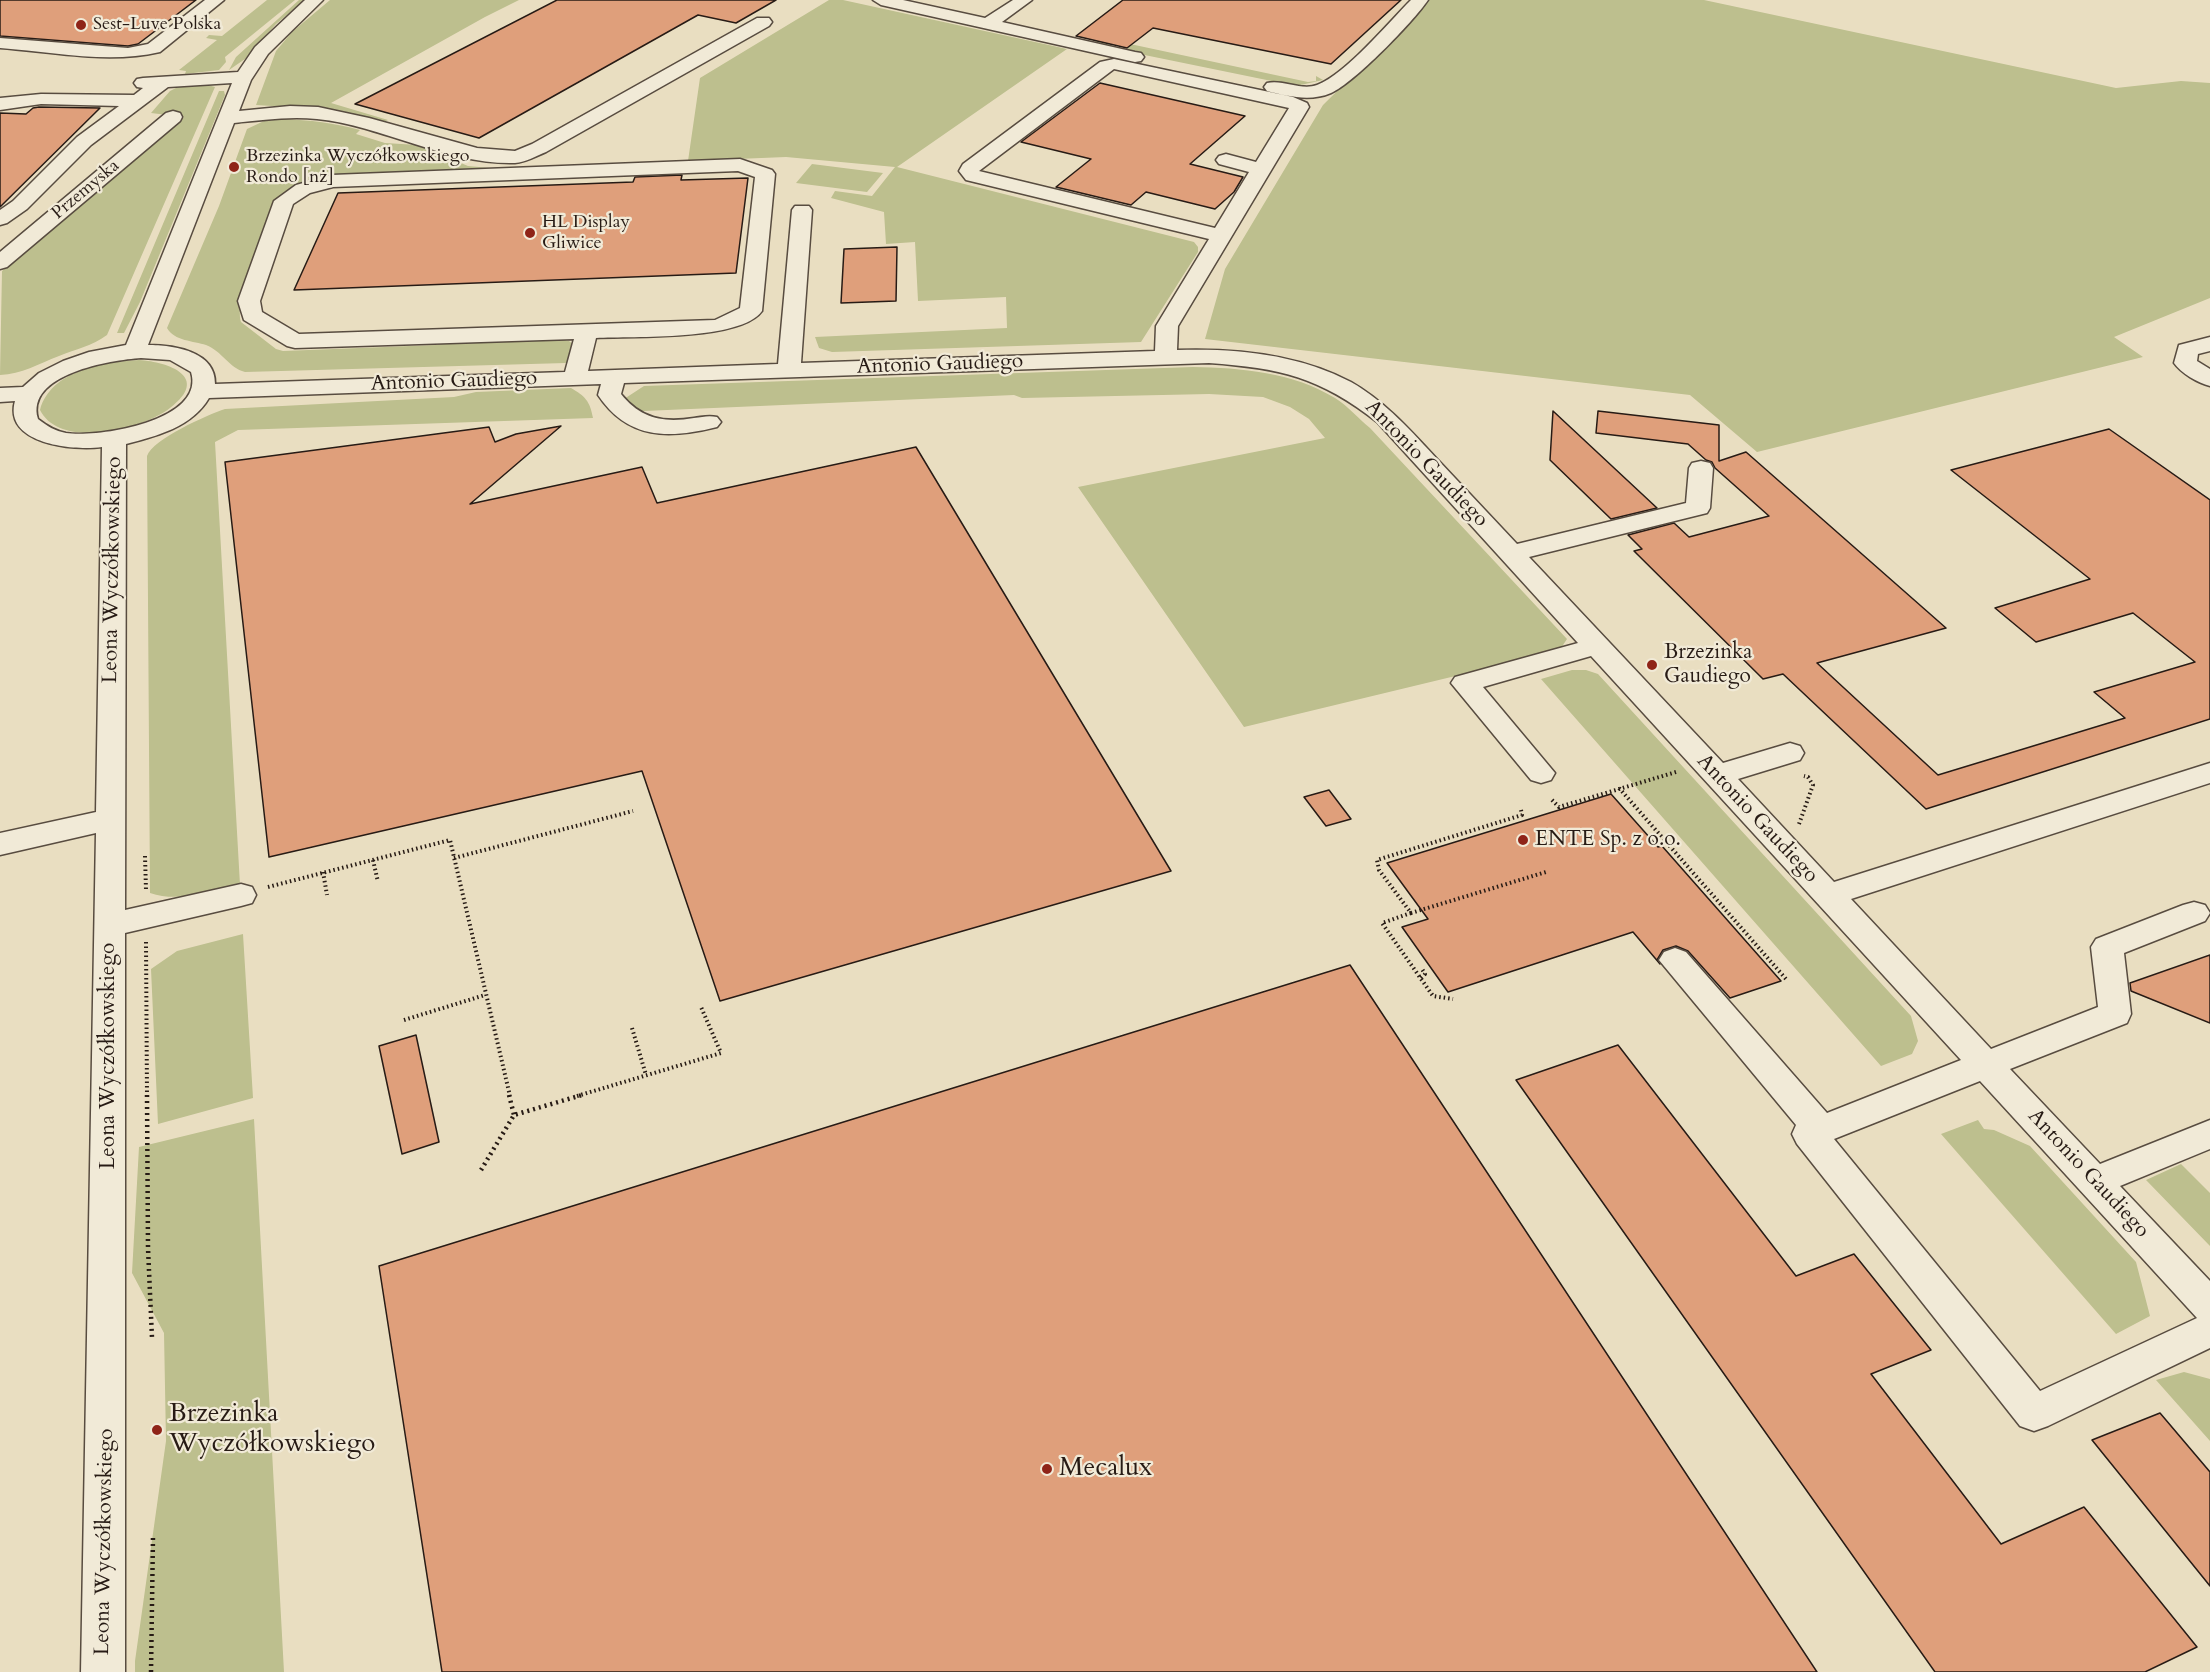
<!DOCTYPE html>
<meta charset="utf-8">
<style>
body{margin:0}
canvas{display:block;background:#e9dec1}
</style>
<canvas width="2210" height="1672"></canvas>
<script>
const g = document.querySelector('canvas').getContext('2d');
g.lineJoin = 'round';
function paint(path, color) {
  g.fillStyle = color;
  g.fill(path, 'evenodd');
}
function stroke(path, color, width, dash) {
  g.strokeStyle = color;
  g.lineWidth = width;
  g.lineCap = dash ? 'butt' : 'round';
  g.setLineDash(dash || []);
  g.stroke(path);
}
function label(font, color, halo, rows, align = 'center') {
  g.font = font + ' Cardo,serif';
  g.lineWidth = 4.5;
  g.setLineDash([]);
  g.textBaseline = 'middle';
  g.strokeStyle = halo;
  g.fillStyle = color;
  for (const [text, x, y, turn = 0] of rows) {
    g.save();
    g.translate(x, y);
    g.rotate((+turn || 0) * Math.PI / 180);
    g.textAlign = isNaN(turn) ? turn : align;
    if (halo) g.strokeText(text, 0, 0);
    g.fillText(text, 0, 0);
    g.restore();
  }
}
paint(new Path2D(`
 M267 0H295L225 57 226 62 219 70 185 74 186 71 179 70 217 40 206 38 209 35 222 36Z
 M299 0H305L276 24 245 59 229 70 236 57Z
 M330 0H519L485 17 331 103 388 120 384 122 334 110 256 105 276 51 292 32Z
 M829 0H843L1067 49 897 167 1194 242 1198 247V252L1141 342 832 352 819 348 815 337 1007 328 1006 297 918 301 915 242 886 244 884 212 831 198 835 191 872 196 895 167 786 157 688 161 700 78Z
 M1429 0H1704L2116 88 2181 81 2210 83V298L2114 337 2143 357 1757 452 1690 395 1205 339 1225 269 1323 105Z
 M1104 34 1116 41 1308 82 1316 81V76L1323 80 1296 86 1125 51 1130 46 1115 43 1109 47 1094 42Z
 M204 84 215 87 107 335C92 346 76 349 59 356 38 364 22 374 0 375L2 271 184 117 151 113 170 91 178 87Z
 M219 91H224L225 95 140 302 124 333H117Z
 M283 119C310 120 334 123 360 130L356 134 385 143 418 145 468 166 501 169 660 162V165L292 188 280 197C268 225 234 294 241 322L276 349 283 351 436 345 457 341 560 339 569 341 575 346 569 360 566 363 245 372C229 368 222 351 206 345 194 341 174 341 167 328L219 206 247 129 264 121Z
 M812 164 883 173 867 192 796 183Z
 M139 360C169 362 211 377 170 408 142 430 60 450 40 410 51 370 104 362 139 360Z
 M1193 367C1242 368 1292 372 1335 398 1348 406 1359 419 1370 428L1567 639 1559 651 1244 727 1078 487 1325 438 1309 419 1290 407 1263 397 1209 394 1022 398 1014 395 621 412 624 399 644 386Z
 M571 388C585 396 590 401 593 418L238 430 215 442 240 885C211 891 179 903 150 893L147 456C153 439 207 415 225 409L454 397 476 392Z
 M1572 670H1586L1598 674 1911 1016 1918 1041 1912 1054 1881 1066 1541 679Z
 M243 934 253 1098 158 1124 151 969 177 951Z
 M254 1119 284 1672H135V1661L166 1441 164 1333 132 1273 139 1147Z
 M1978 1120 1984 1129 1994 1130 2030 1146 2136 1262 2150 1316 2116 1334 1941 1134Z
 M2181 1164 2210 1193V1246L2146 1180Z
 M2184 1372 2210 1379V1441L2156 1380Z`), '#bdbf8e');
const building = new Path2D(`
 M0 0H196L138 44 128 46 0 36Z
 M557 0H776L736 23 698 15 479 138 355 104Z
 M1123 0H1401L1331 64 1153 28 1127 48 1076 36Z
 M1100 83 1245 116 1190 164 1243 177 1234 192 1215 209 1146 192 1131 205 1056 187 1091 159 1021 142Z
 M39 107 100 108 0 207V113L26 114 33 108Z
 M682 175 681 180 748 178 736 273 294 290 338 193 633 182 635 177Z
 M897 247 896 301 841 303 844 249Z
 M1553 411 1657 508 1611 519 1550 460Z
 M1598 411 1719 425V461L1746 452 1946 628 1817 663 1938 775 2125 718 2094 692 2195 662 2133 613 2036 642 1995 608 2090 579 1951 470 2109 429 2210 500V719L1926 809 1783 674 1763 679 1634 551 1642 549 1628 535 1674 523 1689 537 1769 516 1715 468 1712 462 1706 460 1688 444 1596 433Z
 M561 426 470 504 642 467 657 503 916 447 1171 871 720 1001 642 771 269 857 225 462 489 427 495 442 516 434Z
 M1329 790 1351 819 1326 826 1304 797Z
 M1611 794 1658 847 1662 846 1781 981 1730 998 1688 951 1676 946 1663 950 1657 960 1660 964 1633 932 1448 992 1402 927 1428 919 1387 863Z
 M2210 955V1023L2131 991 2130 983Z
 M1350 965 1817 1672H442L379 1266Z
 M416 1035 439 1142 402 1154 379 1046Z
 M1618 1045 1796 1276 1854 1254 1931 1350 1871 1374 2001 1544 2084 1507 2197 1647 2145 1672H1935L1516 1080Z
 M2160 1413 2210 1472V1586L2092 1440Z`);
paint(building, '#df9f7b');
stroke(building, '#271b15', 1.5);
const minor = new Path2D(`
 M205 0H224L160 52C109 64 52 52 0 48V38L128 48 148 44Z
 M305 0H323L268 54 251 80 239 111 290 106 318 107 369 118 477 148 515 151 532 144 757 18H769L772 22 769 26 546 152C536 156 526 162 515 163 447 165 384 126 317 119 290 116 262 120 234 123L148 345C173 345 216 351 215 384L565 372 574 339 295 348 287 346 244 320 238 301 274 201 296 185 332 175 740 159 772 170 775 174 762 311C741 341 633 336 596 338L588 371 778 364 792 210 795 206H809L812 210 801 363 1155 351 1156 326 1209 239 966 180 959 171 963 164 1100 62 1114 59 1293 97 1307 103 1309 107 1178 326 1177 350C1236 348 1298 354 1351 382 1386 402 1412 432 1439 461 1465 489 1491 516 1517 544L1686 503 1689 468 1692 463 1701 461 1710 463 1713 468 1710 508 1707 513 1529 557 1723 763 1790 743 1800 746 1804 753 1800 760 1738 779 1834 882 2210 763V783L1851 899 1991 1049 2098 1007 2091 947 2096 939 2183 905 2194 902 2205 905 2210 913 2205 921 2124 953 2131 1014 2127 1023 2010 1069 2100 1164 2210 1120V1149L2120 1186 2210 1281V1348L2048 1426 2034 1431 2020 1426 1797 1144 1792 1134 1796 1125 1659 960 1664 952 1675 948 1686 952 1827 1113 1961 1060 1591 656 1483 687 1555 773 1551 780 1541 783 1531 780 1451 683 1455 677 1578 643 1377 422C1320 377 1280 368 1209 363L624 383 621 394C641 419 664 423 694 418 703 417 708 415 717 417L721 422 717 427C669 439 628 440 598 395L601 384 209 398C192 427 157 436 126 444L125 910 241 884 252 887 256 895 252 903 241 906 125 933V1672H81L96 833 0 855V833L96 812 102 447C73 451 3 444 15 401L0 402V388L23 387 39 373 63 361 89 352 126 345 232 83 168 87 91 145 27 209 7 223 0 225V210L13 201 77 137 119 106 41 104 0 110V98L41 94 134 95 143 88 137 87 134 83 137 79 143 78 238 72 255 47ZM1114 69 1289 108 1256 162 1226 154 1219 156 1216 160 1219 164 1249 172 1215 228 979 171ZM738 171 755 177 740 308 715 320 299 334 262 312 260 301 293 204 310 193 333 187ZM141 358 170 360 191 372C206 421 98 438 66 433 55 431 47 426 38 419 25 374 111 360 141 358ZM1980 1081 2197 1318 2040 1391 1834 1139Z
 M873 0H903L985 18 1013 0H1032L1002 22 1135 52 1141 53 1144 57 1141 61 1135 62 881 5Z
 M1411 0H1428C1413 22 1354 83 1331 93 1310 102 1287 96 1267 91L1264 87 1267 83C1283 79 1301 91 1317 85 1346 74 1388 23 1411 0Z
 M173 111 180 113 182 117 180 121 7 267 0 269V252L166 113Z
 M2210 337V351L2198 354 2197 361 2210 369V386C2198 383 2181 373 2174 363L2179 345Z`);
stroke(minor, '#584c40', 3);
stroke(new Path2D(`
 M1619 788 1786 979
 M1552 800 1559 807 1676 772
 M1521 810 1522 815 1377 860 1379 870 1411 913 1546 872
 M1799 824 1813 785 1808 777 1804 776
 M145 856 146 890
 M454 858 633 811
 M373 860 378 882
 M323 872 327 895
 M268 887 450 840 510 1096
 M1411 913 1382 923 1433 996 1453 999
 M146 942 147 1096
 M1421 978 1425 974 1422 969
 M404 1020 485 995
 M632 1028 646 1075
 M577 1096 721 1053 701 1007`), '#271b15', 4, [1.5, 3]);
stroke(new Path2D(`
 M147 1095 148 1248 152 1338
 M509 1095 514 1115
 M481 1170 514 1115 582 1095
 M151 1672 153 1536`), '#271b15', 4.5, [2, 4]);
paint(minor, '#f1ead7');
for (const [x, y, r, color] of [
 [81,25,6,"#8f2418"],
 [234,167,6,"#8f2418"],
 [530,233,6,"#8f2418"],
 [1652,665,6,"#8f2418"],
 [1523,840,6,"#8f2418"],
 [157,1430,6,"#8f2418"],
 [1047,1469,6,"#8f2418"]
]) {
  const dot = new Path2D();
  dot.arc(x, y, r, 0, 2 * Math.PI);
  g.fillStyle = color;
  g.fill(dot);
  stroke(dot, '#f1ead7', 2);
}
label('18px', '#271b15', '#f1ead7', [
 ["Sest-Luve Polska",93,25],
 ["Brzezinka Wyczółkowskiego",246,157],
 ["Rondo [nż]",246,178],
 ["HL Display",542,223],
 ["Gliwice",542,244]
], 'left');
label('18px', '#271b15', '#f1ead7', [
 ["Przemyska",86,190,-40]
]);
label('21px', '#271b15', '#f1ead7', [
 ["Antonio Gaudiego",940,365,-2],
 ["Antonio Gaudiego",454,382,-2],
 ["Antonio Gaudiego",1426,464,46],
 ["Leona Wyczółkowskiego",113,570,-89],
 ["Antonio Gaudiego",1757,819,47],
 ["Leona Wyczółkowskiego",109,1056,-90],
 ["Antonio Gaudiego",2088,1174,47],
 ["Leona Wyczółkowskiego",105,1542,-89]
]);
label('21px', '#271b15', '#f1ead7', [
 ["Brzezinka",1664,653],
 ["Gaudiego",1664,677],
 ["ENTE Sp. z o.o.",1535,840]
], 'left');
label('26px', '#271b15', '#f1ead7', [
 ["Brzezinka",169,1415],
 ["Wyczółkowskiego",169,1445],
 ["Mecalux",1059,1469]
], 'left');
</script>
